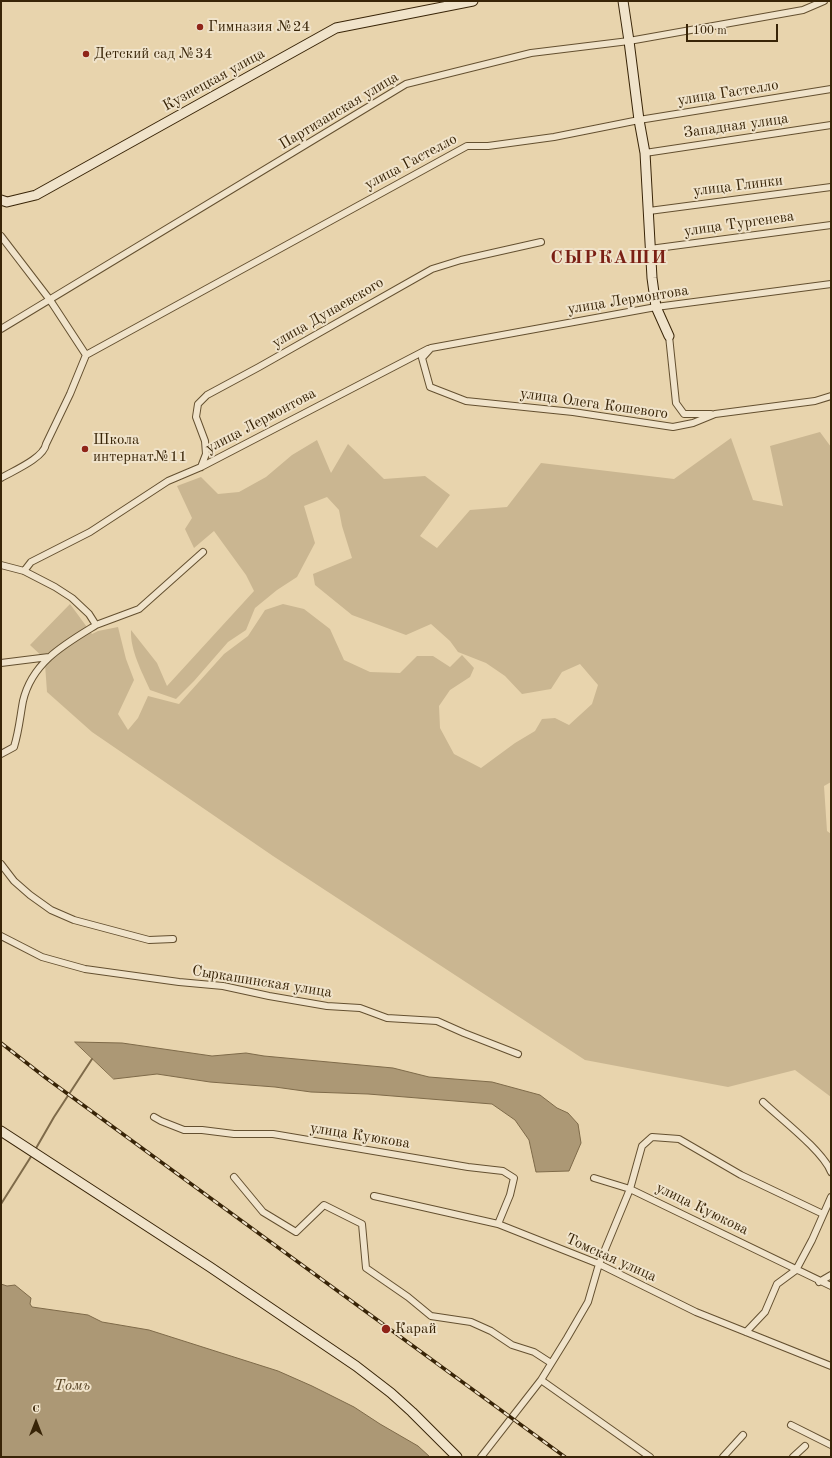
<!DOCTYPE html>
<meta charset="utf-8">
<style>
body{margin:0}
#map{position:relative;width:832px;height:1458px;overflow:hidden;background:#e8d4ad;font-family:"Old Standard TT",serif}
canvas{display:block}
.frame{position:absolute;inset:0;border:2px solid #382407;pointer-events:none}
.north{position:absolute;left:16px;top:1402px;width:40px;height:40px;-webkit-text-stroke:3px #f0e3ca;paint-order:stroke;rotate:0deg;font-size:11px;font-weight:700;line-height:16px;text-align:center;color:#382407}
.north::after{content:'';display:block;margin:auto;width:14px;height:18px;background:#382407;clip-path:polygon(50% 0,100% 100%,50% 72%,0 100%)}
.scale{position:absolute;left:686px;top:24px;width:92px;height:18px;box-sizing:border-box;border:2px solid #382407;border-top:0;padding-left:5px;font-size:12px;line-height:14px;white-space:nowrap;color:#382407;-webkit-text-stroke:3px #f0e3ca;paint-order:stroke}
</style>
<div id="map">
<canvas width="832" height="1458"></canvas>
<div class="frame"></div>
<div class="north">С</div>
<div class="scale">100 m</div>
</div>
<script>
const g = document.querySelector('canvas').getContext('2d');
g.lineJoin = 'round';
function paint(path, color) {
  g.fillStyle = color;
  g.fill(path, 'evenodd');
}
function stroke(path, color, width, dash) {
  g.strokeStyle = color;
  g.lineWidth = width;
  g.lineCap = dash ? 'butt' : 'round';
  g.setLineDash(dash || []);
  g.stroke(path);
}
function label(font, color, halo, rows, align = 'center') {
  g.font = font + ' "Old Standard TT",serif';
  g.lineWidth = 4;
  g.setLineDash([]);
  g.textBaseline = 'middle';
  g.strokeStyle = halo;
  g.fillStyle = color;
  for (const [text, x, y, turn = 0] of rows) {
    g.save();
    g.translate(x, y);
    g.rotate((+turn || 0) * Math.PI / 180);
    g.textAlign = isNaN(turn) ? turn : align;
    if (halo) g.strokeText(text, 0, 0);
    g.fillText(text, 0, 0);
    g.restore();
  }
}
paint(new Path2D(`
 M820 432 831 447V782L824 786 827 831 831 834V1097L795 1070 728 1087 585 1060 273 856 92 732 47 692 45 664 48 662 30 645 70 604 92 634 98 631 118 627 126 659 134 680 118 714 128 730 138 718 148 696 179 704 224 654 248 636 265 610 283 604 304 609 330 629 344 660 370 672 400 673 417 656H433L450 667 462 655 474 668 470 677 450 690 439 706 440 728 454 754 481 768 515 743 535 731 542 719 555 718 569 725 592 704 598 685 580 664 562 672 551 689 522 694 505 676 486 663 458 652 450 641 431 624 406 635 352 615 315 585 313 574 352 558 342 526 339 510 327 497 304 506 315 543 297 577 277 590 255 608 246 630 228 642 194 681 176 699 150 690C142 672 130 650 131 630L157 663 167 686 254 591 246 575 214 531 194 548 185 529 192 518 177 486 201 477 218 494 239 492 266 477 292 455 317 440 331 473 348 444 384 479 425 476 450 495 420 536 437 548 470 510 507 507 541 463 674 479 731 438 753 500 783 506 770 446Z`), '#cab691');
const water = new Path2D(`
 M75 1042 122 1043 212 1056 246 1053 264 1056 393 1068 429 1077 492 1082 540 1095 557 1108 568 1113 578 1124 581 1143 569 1171 536 1172 529 1140 515 1120 492 1104 368 1094 311 1092 275 1087 210 1082 157 1074 114 1079Z
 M1 1284 7 1286 15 1285 31 1298 30 1304 32 1307 88 1315 102 1322 149 1330 278 1371 312 1386 354 1407 380 1424 418 1446 430 1457H1Z`);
paint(water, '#ac9875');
stroke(water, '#7e6a49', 1);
stroke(new Path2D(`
 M35 1150 54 1117 92 1059
 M1 1204 32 1155`), '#7e6a49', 2);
const street = new Path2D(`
 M645 153 831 125
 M649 211 831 187
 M1 236 50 300 86 355
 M650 249 831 225
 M831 284 656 307 431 348 422 358 430 387 466 401 573 412 673 427 693 423 715 414 815 401 831 396
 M1 329 406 84 531 53 629 41 803 10 824 1
 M669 336 676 403 684 414H711
 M86 355 467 146H488L554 137 639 120 831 89
 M201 467 206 454 205 441 196 417 198 404 207 395 259 367 432 269 461 260 541 242
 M1 478C13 471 44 458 46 444L70 394 86 355
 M1 565 24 571 55 587 72 598 89 614 96 625C65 644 32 662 23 701 20 717 19 731 14 747L1 754
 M24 571 31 562 90 532 168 481 201 467 428 349
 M96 625 139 609 203 552
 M1 663 49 657
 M1 864 14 881 30 895 51 910 74 920 149 940 173 939
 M1 936 42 957 85 969 179 982 223 986 269 996 327 1006 360 1008 387 1018 437 1021 464 1033 518 1054
 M763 1102C781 1119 823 1151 831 1172
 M154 1117 161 1121 184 1130H202L234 1134H273L468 1167 503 1171 514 1178 510 1195 498 1224
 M234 1177 263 1212 296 1232 324 1205 362 1224 366 1268 408 1297 431 1316 471 1322 491 1331 512 1345 534 1352 551 1363
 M594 1178 630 1189 831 1286
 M374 1196 498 1224 599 1264 696 1312 831 1366
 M819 1282 831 1275
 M746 1332 765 1312 777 1284 796 1270 812 1240 831 1197
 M541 1380 567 1338 588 1302 599 1264 630 1189 642 1146 652 1137 679 1139 741 1175 823 1214
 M791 1425 831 1445
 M481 1457 541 1380 650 1457
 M723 1457 743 1435
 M793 1457 805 1446`);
const secondary = new Path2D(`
 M623 1 629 41 639 120 645 153 652 278 656 307 669 336
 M1 200 7 202 36 195 336 28 473 1
 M1 1131 210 1267 356 1366 391 1393 412 1412 457 1457`);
stroke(street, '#645030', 8);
stroke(secondary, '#382407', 11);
stroke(street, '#f0e3ca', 6);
stroke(secondary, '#f0e3ca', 9);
const rail = new Path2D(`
 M1 1043 46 1078 565 1457`);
stroke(rail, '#382407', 3.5);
stroke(rail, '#f0e3ca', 2, [6]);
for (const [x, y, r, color] of [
 [200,27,4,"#8f2418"],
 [86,54,4,"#8f2418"],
 [85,449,4,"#8f2418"],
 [386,1329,5,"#8f2418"]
]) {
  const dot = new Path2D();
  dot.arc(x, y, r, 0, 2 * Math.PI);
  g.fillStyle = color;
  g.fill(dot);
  stroke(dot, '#f0e3ca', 1.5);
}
label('15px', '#382407', '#f0e3ca', [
 ["Гимназия №24",208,27],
 ["Детский сад №34",94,54],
 ["Школа",93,440],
 ["интернат№11",93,457],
 ["Карай",395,1329]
], 'left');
label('15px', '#382407', '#f0e3ca', [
 ["Кузнецкая улица",214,80,-29],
 ["улица Гастелло",728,93,-9],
 ["Партизанская улица",339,111,-31],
 ["Западная улица",736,126,-8],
 ["улица Гастелло",411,162,-28],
 ["улица Глинки",738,186,-7],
 ["улица Тургенева",739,224,-8],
 ["улица Лермонтова",628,300,-9],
 ["улица Дунаевского",328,313,-30],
 ["улица Олега Кошевого",594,404,8],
 ["улица Лермонтова",261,421,-28],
 ["Сыркашинская улица",262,982,9],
 ["улица Куюкова",360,1136,9],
 ["улица Куюкова",702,1209,26],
 ["Томская улица",611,1258,24]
]);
label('italic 16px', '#5b4728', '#f0e3ca', [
 ["Томь",72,1386]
]);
g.letterSpacing = '1px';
label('bold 19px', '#7a1f14', '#f0e3ca', [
 ["СЫРКАШИ",609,258]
]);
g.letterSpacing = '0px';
</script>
